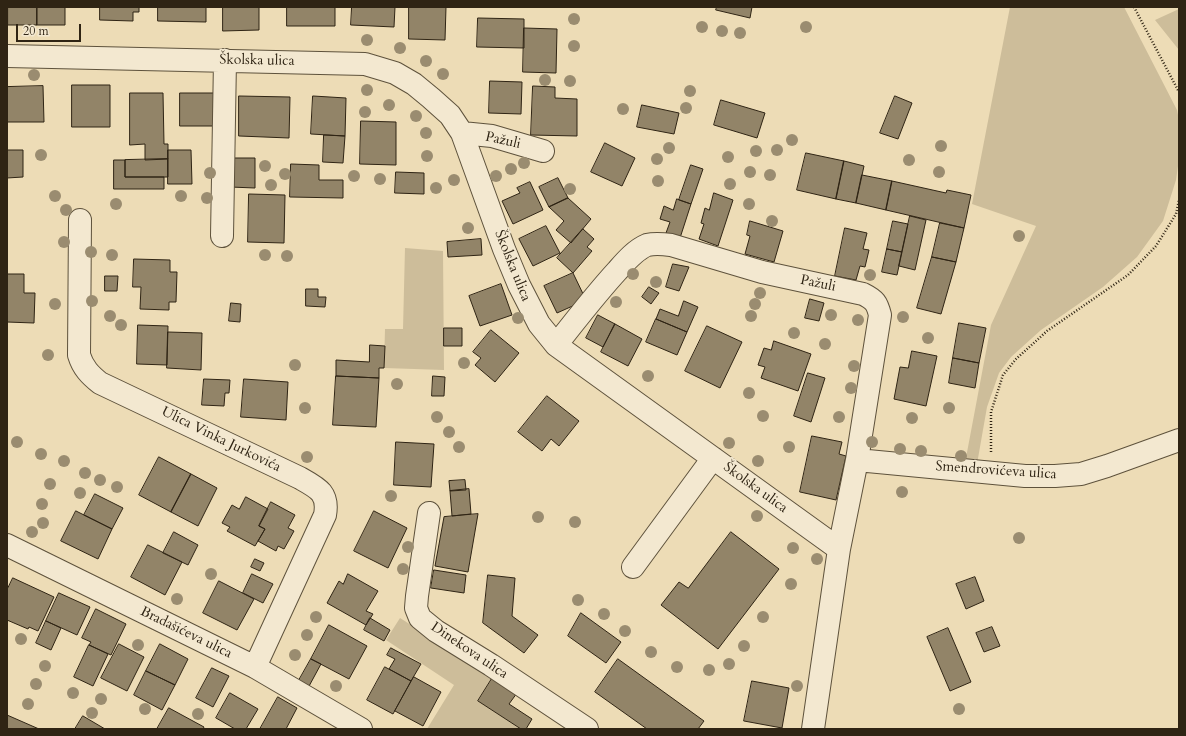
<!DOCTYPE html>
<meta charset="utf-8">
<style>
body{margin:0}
#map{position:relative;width:1186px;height:736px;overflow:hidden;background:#eddcb6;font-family:Cardo,serif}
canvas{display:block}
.frame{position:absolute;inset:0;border:8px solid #2f2414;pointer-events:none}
.scale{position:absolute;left:16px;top:24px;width:65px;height:18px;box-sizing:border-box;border:2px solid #2f2414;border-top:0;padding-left:5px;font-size:12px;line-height:14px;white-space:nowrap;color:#2f2414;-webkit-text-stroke:3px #f3e8d0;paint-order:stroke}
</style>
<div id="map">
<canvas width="1186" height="736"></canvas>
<div class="frame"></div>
<div class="scale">20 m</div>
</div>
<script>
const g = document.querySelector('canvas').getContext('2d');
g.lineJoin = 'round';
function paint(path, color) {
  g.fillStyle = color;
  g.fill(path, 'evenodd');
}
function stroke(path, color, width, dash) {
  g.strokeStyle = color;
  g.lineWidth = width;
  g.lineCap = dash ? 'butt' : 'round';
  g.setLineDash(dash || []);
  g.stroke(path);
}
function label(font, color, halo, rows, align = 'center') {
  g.font = font + ' Cardo,serif';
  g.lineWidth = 3.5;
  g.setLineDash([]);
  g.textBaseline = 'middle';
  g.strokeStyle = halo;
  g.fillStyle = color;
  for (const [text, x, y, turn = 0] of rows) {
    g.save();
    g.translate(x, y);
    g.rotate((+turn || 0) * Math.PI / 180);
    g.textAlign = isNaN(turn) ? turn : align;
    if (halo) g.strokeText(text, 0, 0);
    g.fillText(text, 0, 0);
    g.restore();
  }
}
paint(new Path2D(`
 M1010 7H1124L1177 110 1179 120V159L1176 180 1163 221 1137 257 1103 287 1041 330 1011 357 999 373 987 407 977 464 965 463 991 325 1036 226 972 204Z
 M1179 9V50L1155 20Z
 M405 248 443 251 444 370 384 368 385 329H403Z
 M400 618 493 677 478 701 521 729H427L454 685 386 640Z`), '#cdbd9a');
const building = new Path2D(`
 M8 7H37V25H8Z
 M37 7H65V25H37Z
 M100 7H139V12H133V21L100 20Z
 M158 7H206V22L158 21Z
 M223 7H259V30L223 31Z
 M287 7H335V26H287Z
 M352 7H395L394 27 351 25Z
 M409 7H446L445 40 409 39Z
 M717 7H752L750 18 716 10Z
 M478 18 524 19V48L477 47Z
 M524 28 557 29 556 73 523 72Z
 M490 81 522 82 521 114 489 113Z
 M72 85H110V127H72Z
 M43 86 44 122H7V87Z
 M533 86 555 87V98L577 99V136L531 135Z
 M130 93H163L164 144H168V159L145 160V144L130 145Z
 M180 93H218V126H180Z
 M239 96 290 97 289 138 239 136Z
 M313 96 346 98 345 136 311 134Z
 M895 96 912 103 898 139 880 133Z
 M721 100 765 113 757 138 714 125Z
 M642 105 679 113 674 134 637 127Z
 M361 121 396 122V165L360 164Z
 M324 135 345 136 343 163 323 162Z
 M605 143 635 158 622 186 591 172Z
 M7 150H23V177L7 178Z
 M168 150H191L192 184H168Z
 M806 153 844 161 836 199 797 190Z
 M231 158H255V188L230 187Z
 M168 159V177H125V160Z
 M114 160H125V177H164V189H114Z
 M844 161 864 166 856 203 836 199Z
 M291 164 319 165V180H343V198L290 197Z
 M691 165 703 169 691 204 679 200Z
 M396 172 424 173V194L395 193Z
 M862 175 892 181 886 210 856 203Z
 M558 178 568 198 549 207 539 187Z
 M892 181 946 193 947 190 971 195 964 228 886 210Z
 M530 182 543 210 513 224 502 201 520 193 517 188Z
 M714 193 733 200 718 246 699 239 704 224 701 223 705 208 709 210Z
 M249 194 285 195 284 243 248 242Z
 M568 198 591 219 571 243 556 230 564 221 549 207Z
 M677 199 691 204 680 238 666 233 670 222 660 219 664 206 673 210Z
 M910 216 926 220 915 270 899 266Z
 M750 221 783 231 774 262 745 254 750 236 747 235Z
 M893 221 908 224 902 252 887 249Z
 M940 223 964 228 956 262 932 257Z
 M546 226 560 253 533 266 519 239Z
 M845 228 867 233 863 249 869 250 865 267 860 266 856 280 835 276Z
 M583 229 594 239 587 247 592 251 573 273 557 258Z
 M481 239 482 255 448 257 447 242Z
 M887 249 902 252 897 275 882 272Z
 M932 257 956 262 941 314 917 308Z
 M134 259 170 260V272H177L176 302H169V310L140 309 141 287H133Z
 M673 264 689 267 679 291 666 287Z
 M573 273 586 300 557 313 544 286Z
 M7 274H24V293H35L34 323 7 322Z
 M105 276H118L117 291H105Z
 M501 284 512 315 480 326 469 296Z
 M649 287 659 293 651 304 642 297Z
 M306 289H318V297H326L325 307 306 306Z
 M810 299 824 303 819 321 805 318Z
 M684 301 698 307 687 332 656 319 660 309 678 316Z
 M231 303 241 304 240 322 229 321Z
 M598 315 615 324 603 347 586 338Z
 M656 319 687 332 677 355 646 342Z
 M959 323 986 328 979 363 953 358Z
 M615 324 642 339 628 366 601 352Z
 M138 325 168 326 167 365 137 364Z
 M707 326 742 342 720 388 685 371Z
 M444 328H462V346H444Z
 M491 330 519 353 495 382 475 365 481 358 473 352Z
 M168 332 202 333 201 370 167 368Z
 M774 341 811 354 798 391 761 378 765 367 758 365 764 348 771 350Z
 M370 345 385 346 384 368H379V378L336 376V360L369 362Z
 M912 351 937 356 926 406 894 399 900 367 908 368Z
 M953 358 979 363 975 388 949 383Z
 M808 373 825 378 811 422 794 416Z
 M336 376 379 378 376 427 333 425Z
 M433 376 445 377 444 396H432Z
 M204 379 230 380 229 393H225L224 406 202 405Z
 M244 379 288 382 286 420 241 417Z
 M547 396 579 421 559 446 551 439 542 451 518 432Z
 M812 436 842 442 839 454 846 456 836 500 800 492Z
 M396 442 434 444 431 487 394 485Z
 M159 457 191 474 171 512 139 495Z
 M191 474 217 488 198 526 171 512Z
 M465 480 466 490 450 491 449 481Z
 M469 489 471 514 452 516 450 491Z
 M95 494 123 508 112 529 84 515Z
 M246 497 268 509 259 526 265 529 255 546 227 531 230 527 222 523 232 505 239 509Z
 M271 502 295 515 288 528 294 531 284 549 278 546 276 551 258 541 265 529 259 526Z
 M76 511 112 529 98 559 61 541Z
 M374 511 407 528 388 568 354 551Z
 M478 514 468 572 435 566 444 517Z
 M174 532 198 545 188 565 163 553Z
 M731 532 779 569 718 649 661 605 679 582 688 588Z
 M148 545 182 562 165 595 131 577Z
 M255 559 264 563 260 571 251 567Z
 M434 570 466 575 464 593 431 588Z
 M252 574 273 584 263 603 243 593Z
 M348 574 378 591 366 611 373 614 366 625 327 603 339 581 343 584Z
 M488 575 515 578 512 616 538 635 524 653 483 623Z
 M975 577 984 601 966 609 956 584Z
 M13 578 54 597 38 631 29 627 28 629 7 620V590Z
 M219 581 254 599 237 630 203 613Z
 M59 593 90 607 77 635 46 621Z
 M96 609 126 624 111 655 89 645 91 642 82 638Z
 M581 613 621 642 606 663 568 636Z
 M370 618 390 630 384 641 364 630Z
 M46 621 61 628 51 650 36 643Z
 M329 625 367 646 349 679 311 659Z
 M992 627 1000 646 984 652 976 633Z
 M948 628 971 682 950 691 927 637Z
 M119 644 144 657 127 691 101 678Z
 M160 644 188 659 175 685 146 671Z
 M89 645 108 654 93 686 74 677Z
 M391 648 421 664 411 681 389 669 395 659 387 655Z
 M311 659 321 664 308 688 298 682Z
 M618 659 704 721 698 729H647L595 692Z
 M385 667 411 681 393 714 367 700Z
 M212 668 229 676 213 707 196 698Z
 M146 671 175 685 162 710 134 695Z
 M414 677 441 692 423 726 395 711Z
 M493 677 517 693 509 704 532 719 526 729H521L478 701Z
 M752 681 789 688 782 728 744 721Z
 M230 693 258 709 246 729H235L216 718Z
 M278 697 297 708 286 729H260Z
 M169 708 204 727 203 729H157Z
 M7 715 39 729H7Z
 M83 716 105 729H75Z`);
paint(building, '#928468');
stroke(building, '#2f2414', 1);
const minor = new Path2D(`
 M7 56 365 64 395 73 414 84 431 98 450 115 462 133 504 249 519 285 539 324 556 345 839 549 813 729
 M462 133 492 136 543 151
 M80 220 79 355C83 368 90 375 100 383L300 478C318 488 329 493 325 515L255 667
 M222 236 225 60
 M556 345C576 320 595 295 617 271 625 262 635 250 647 245 655 243 664 244 671 245L762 272 863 294C875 300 877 303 880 315L857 460 839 549
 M857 460 1025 476H1055L1081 474 1107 466 1179 440
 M429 513 417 596 416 608 420 618 436 631 491 665 587 729
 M7 545 255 667 361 729
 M633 567 713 458`);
stroke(minor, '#5e523c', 24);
stroke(new Path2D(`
 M1134 7 1179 92
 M991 452V412L1003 375 1016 359 1047 331 1128 275 1156 246 1176 214 1179 200`), '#2f2414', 2.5, [1, 2]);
stroke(minor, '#f3e8d0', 22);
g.fillStyle = '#9a8c70';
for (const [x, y] of [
 [574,19],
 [702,27],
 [806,27],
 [722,31],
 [740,33],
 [367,40],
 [574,46],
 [400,48],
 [426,61],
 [443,74],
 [34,75],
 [545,80],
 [570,81],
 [367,90],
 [690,91],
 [389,105],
 [686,108],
 [623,109],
 [365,112],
 [416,116],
 [426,133],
 [792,140],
 [941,146],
 [669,148],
 [777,150],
 [756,151],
 [41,155],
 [427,156],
 [728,157],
 [657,159],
 [909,160],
 [524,163],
 [265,166],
 [511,169],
 [750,172],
 [939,172],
 [210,173],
 [285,174],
 [770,175],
 [354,176],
 [496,176],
 [380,179],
 [454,180],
 [658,181],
 [730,184],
 [271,185],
 [436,188],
 [570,189],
 [55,196],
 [181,196],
 [207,198],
 [116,204],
 [749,204],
 [66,210],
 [772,221],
 [468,228],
 [1019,236],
 [64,242],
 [91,252],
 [112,255],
 [265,255],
 [287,256],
 [633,274],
 [870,275],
 [656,282],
 [760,293],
 [92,301],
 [616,302],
 [55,304],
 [755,304],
 [831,315],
 [110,316],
 [751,316],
 [903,317],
 [518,318],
 [858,320],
 [121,325],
 [794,333],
 [928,338],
 [825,344],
 [48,355],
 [464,363],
 [295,365],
 [854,366],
 [648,376],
 [397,384],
 [851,388],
 [749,393],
 [305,408],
 [949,408],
 [763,416],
 [437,417],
 [839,417],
 [912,418],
 [449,432],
 [17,442],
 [872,442],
 [729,443],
 [459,447],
 [789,447],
 [900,449],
 [921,451],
 [41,454],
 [961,456],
 [307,457],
 [64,461],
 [758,461],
 [85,473],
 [100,480],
 [50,484],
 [117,487],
 [902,492],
 [80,493],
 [391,496],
 [42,504],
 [757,516],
 [538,517],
 [575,522],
 [43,523],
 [32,532],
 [1019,538],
 [408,547],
 [793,548],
 [817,559],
 [403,569],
 [211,574],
 [791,584],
 [177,599],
 [578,600],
 [604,614],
 [316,617],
 [763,617],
 [625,631],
 [307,635],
 [21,639],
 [138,645],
 [744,646],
 [651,652],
 [295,655],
 [729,664],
 [45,666],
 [677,667],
 [709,670],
 [36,684],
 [336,686],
 [797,686],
 [73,693],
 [101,699],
 [28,704],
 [145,709],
 [959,709],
 [92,713],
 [198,714]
]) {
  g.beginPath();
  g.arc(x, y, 6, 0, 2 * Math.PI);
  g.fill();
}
label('14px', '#2f2414', '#f3e8d0', [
 ["Školska ulica",257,61,1],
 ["Pažuli",503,141,13],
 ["Školska ulica",512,266,68],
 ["Pažuli",818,284,12],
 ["Ulica Vinka Jurkovića",221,440,26],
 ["Smendrovićeva ulica",996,471,4],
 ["Školska ulica",755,488,36],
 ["Bradašićeva ulica",186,633,26],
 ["Dinekova ulica",469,651,34]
]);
</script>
